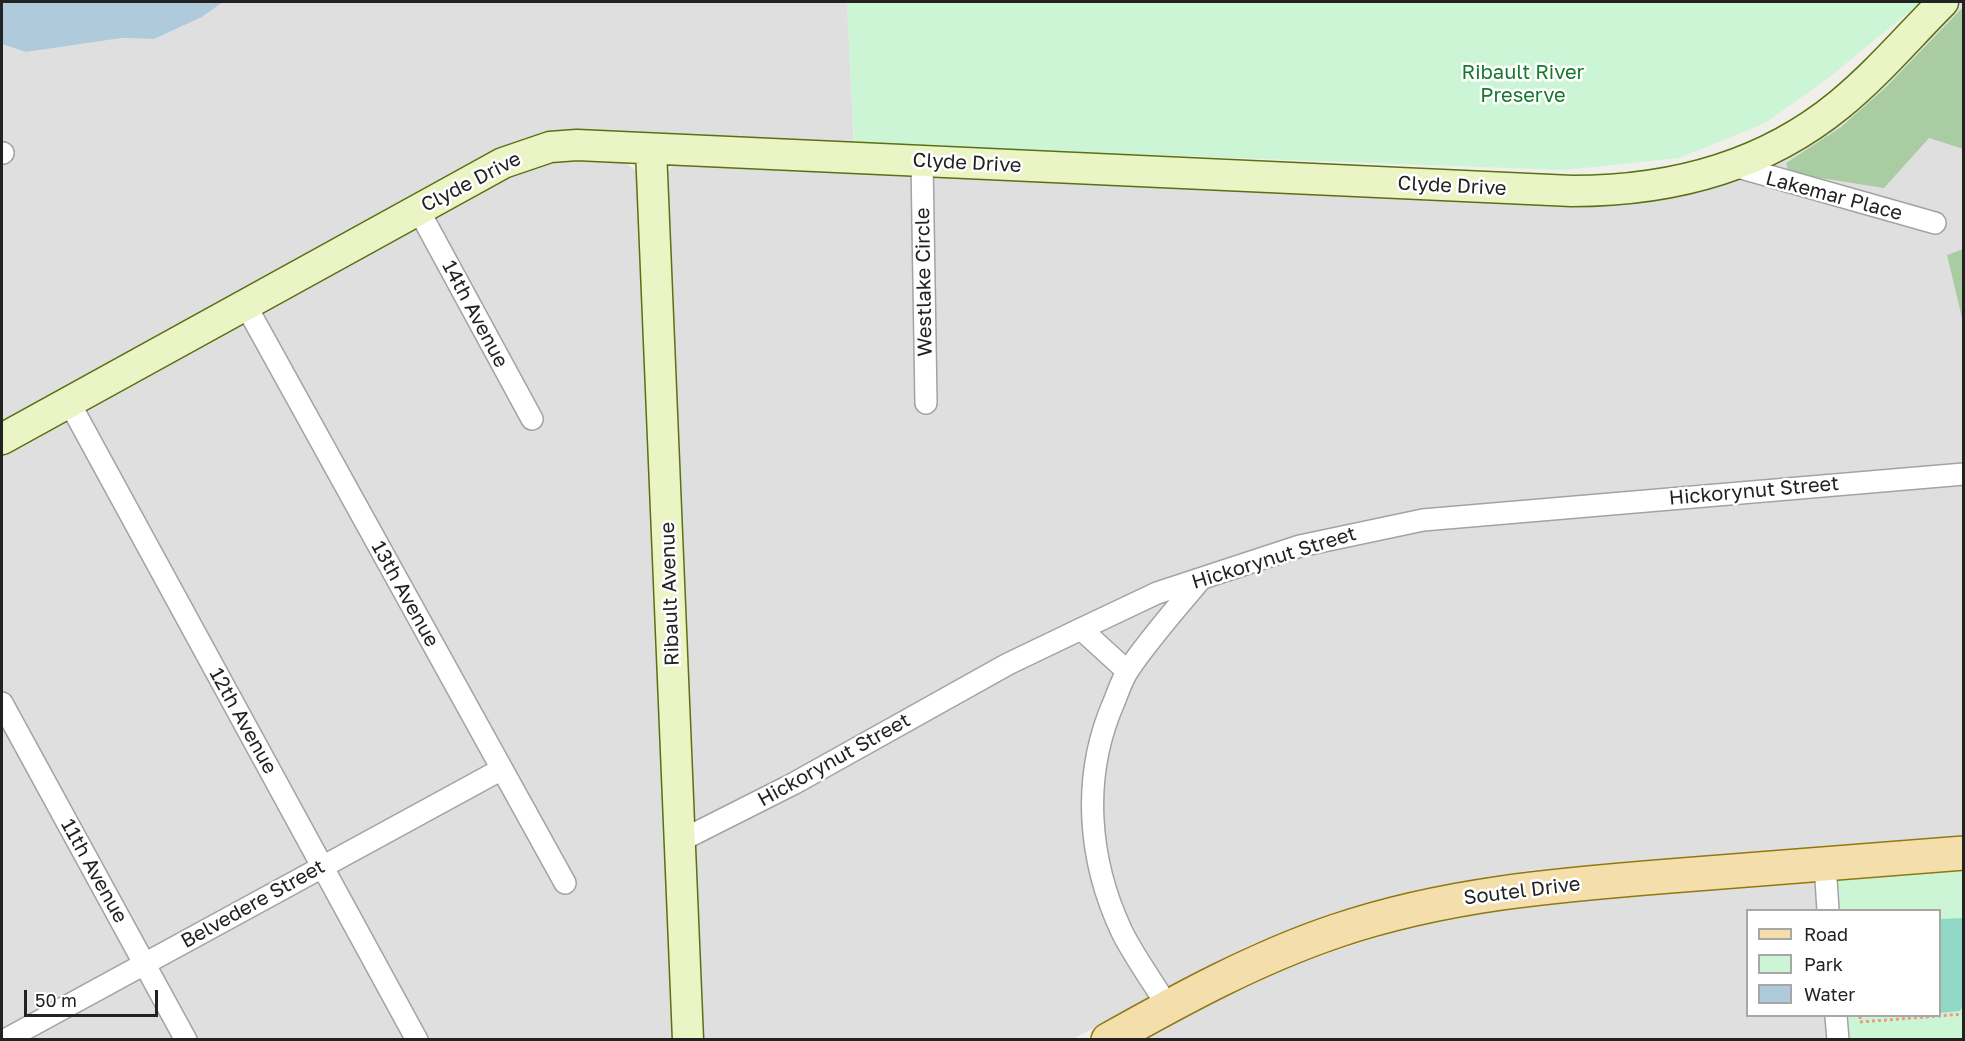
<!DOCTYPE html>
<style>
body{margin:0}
#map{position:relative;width:1965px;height:1041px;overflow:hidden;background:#f1efe9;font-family:"Golos Text",sans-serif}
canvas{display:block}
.frame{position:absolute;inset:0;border:3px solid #222;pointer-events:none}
.legend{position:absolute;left:1746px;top:909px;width:195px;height:108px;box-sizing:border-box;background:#fff;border:2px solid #a7a7a7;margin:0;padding:8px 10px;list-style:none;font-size:18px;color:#222}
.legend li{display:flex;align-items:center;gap:12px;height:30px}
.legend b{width:30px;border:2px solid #a7a7a7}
.scale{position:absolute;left:24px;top:990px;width:134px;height:27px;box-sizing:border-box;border:3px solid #222;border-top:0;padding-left:8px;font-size:18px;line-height:21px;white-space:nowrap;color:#222;-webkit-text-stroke:4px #fff;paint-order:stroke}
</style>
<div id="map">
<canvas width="1965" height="1041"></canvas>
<div class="frame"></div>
<ul class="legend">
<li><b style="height:8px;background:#f4dfac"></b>Road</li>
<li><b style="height:16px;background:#ccf5d5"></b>Park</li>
<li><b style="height:16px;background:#afcada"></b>Water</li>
</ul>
<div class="scale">50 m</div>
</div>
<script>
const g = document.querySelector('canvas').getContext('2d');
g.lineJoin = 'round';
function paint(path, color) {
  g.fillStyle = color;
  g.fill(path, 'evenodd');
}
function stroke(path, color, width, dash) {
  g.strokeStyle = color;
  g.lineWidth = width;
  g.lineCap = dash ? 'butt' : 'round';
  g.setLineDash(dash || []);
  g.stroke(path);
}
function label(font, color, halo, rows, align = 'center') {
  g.font = font + ' "Golos Text",sans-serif';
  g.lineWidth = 5;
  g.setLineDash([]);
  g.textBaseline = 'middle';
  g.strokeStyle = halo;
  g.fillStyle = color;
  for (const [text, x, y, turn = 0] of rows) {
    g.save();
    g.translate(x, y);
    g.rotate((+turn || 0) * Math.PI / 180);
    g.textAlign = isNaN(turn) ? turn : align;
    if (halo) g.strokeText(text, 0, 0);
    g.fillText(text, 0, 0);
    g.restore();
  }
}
paint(new Path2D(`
 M223 2H847L854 149 576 134 2 428V44L26 52 122 38 154 39 202 17Z
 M1954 2H1963V7L1886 87 1841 127 1786 163 1929 138 1963 149V249L1947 255 1964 322 1963 835 1532 870 1392 896 1332 913 1248 946 1073 1039H697L665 177 676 161 1594 199 1736 175Z
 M617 157 638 172 680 1039H2V448L529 162Z
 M1837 880 1839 910H1748V1016H1847L1848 1039 1144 1040 1232 991 1300 962 1400 930 1466 915 1543 904Z`), '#e0dfdf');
paint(new Path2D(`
 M1963 7V149L1929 138 1884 188 1789 173 1786 163 1841 127 1886 87Z
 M1963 249V322L1947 255Z`), '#a9cca2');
paint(new Path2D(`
 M847 2H1921L1827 79 1765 123 1679 158 1565 170 854 144Z
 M1963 870V1039H1848L1847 1016H1940V910H1839L1837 880Z`), '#ccf5d5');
paint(new Path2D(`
 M1963 918V1006L1960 1011 1940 1013V919Z`), '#90d7c6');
paint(new Path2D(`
 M2 2H223L202 17 154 39 122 38 26 52 2 44Z`), '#afcada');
const street = new Path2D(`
 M2 153H3
 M922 161 926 403
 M1734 166 1935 223
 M418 209 532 419
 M245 304 565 883
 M69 402 417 1040
 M1081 629 1127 671
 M2 703 186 1040
 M680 841 793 784 1008 664 1081 629 1157 593 1300 546 1423 520 1964 474
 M1825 864 1828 910
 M1168 1007C1153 982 1135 958 1122 932 1088 860 1081 777 1114 702 1118 692 1122 679 1129 669 1150 638 1176 609 1200 580
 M1836 1016 1838 1040
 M5 1040 502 769`);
const secondary = new Path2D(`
 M651 149 688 1040
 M2 439 503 163 550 147 577 145 1572 191C1670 191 1762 168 1839 105 1877 74 1909 36 1943 2`);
const primary = new Path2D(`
 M1108 1040C1181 999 1256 958 1336 931 1445 894 1557 885 1670 876 1768 868 1866 860 1964 853`);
stroke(street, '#a3a3a3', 24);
stroke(secondary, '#597110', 33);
stroke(primary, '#90780f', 36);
stroke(new Path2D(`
 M1860 1016V1022L1964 1014`), '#ed9a7e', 3, [3, 3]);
stroke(street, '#fff', 21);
stroke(secondary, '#ebf4c4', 30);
stroke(primary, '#f4dfac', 33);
label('20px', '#17782d', '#fff', [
 ["Ribault River",1523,73],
 ["Preserve",1523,96]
]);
label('20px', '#222', '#fff', [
 ["Clyde Drive",967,163,3],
 ["Clyde Drive",471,182,-27],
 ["Clyde Drive",1452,186,3],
 ["Lakemar Place",1834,196,15],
 ["Westlake Circle",924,282,-91],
 ["14th Avenue",475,314,62],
 ["Hickorynut Street",1754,491,-5],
 ["Hickorynut Street",1274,558,-17],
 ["13th Avenue",405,594,61],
 ["Ribault Avenue",670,594,-92],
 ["12th Avenue",243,721,61],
 ["Hickorynut Street",834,760,-29],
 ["11th Avenue",94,871,61],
 ["Soutel Drive",1522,891,-7],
 ["Belvedere Street",253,904,-29]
]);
</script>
